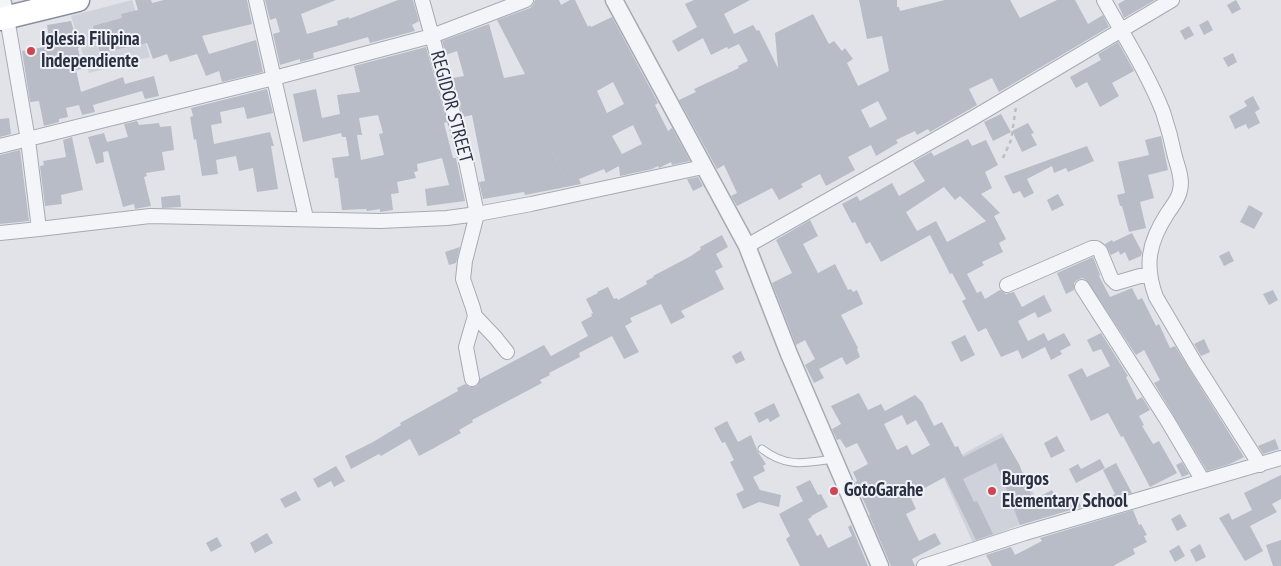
<!DOCTYPE html>
<style>
body{margin:0}
canvas{display:block;background:#e1e3e9}
</style>
<canvas width="1281" height="566"></canvas>
<script>
const g = document.querySelector('canvas').getContext('2d');
g.lineJoin = 'round';
function paint(path, color) {
  g.fillStyle = color;
  g.fill(path, 'evenodd');
}
function stroke(path, color, width, dash) {
  g.strokeStyle = color;
  g.lineWidth = width;
  g.lineCap = dash ? 'butt' : 'round';
  g.setLineDash(dash || []);
  g.stroke(path);
}
function label(font, color, halo, rows, align = 'center') {
  g.font = font + ' "PT Sans Narrow",sans-serif';
  g.lineWidth = 4;
  g.setLineDash([]);
  g.textBaseline = 'middle';
  g.strokeStyle = halo;
  g.fillStyle = color;
  for (const [text, x, y, turn = 0] of rows) {
    g.save();
    g.translate(x, y);
    g.rotate((+turn || 0) * Math.PI / 180);
    g.textAlign = isNaN(turn) ? turn : align;
    if (halo) g.strokeText(text, 0, 0);
    g.fillText(text, 0, 0);
    g.restore();
  }
}
paint(new Path2D(`
 M132 0 150 57 89 73 71 16Z
 M1002 433 1045 515 973 543 939 467Z`), '#cfd2db');
paint(new Path2D(`
 M135 0H151L152 3 164 0H247L252 24 202 36 209 54 256 40 263 72 222 82 219 71 206 76 197 54 170 62 167 54 153 59 147 43 100 53 93 26 122 18 121 14 138 10Z
 M265 0H336L301 14 307 34 338 25 337 21 349 17V19L398 0H413L419 21 412 25 415 31 370 43 368 37 313 53 314 58 300 62V59L280 65 273 34 280 32 276 18 270 20Z
 M535 0H559L561 5 570 0H575L588 27 590 25 591 27 612 17 658 103 655 105 668 131 672 128 690 161 672 165 671 162 659 168 658 166 652 169 620 176 619 166 606 173 604 169 579 179 581 184 525 195 524 192 483 199 479 182 485 181 472 115 463 117 453 78 464 76 457 51 446 55 442 41 489 24 504 78 525 74 497 20 530 8 533 5ZM613 82 624 104 607 113 597 91ZM633 125 642 144 622 154 612 136Z
 M694 0H750L724 14 734 34 753 25 757 31 759 30 778 68 775 33 813 14 829 44 834 41 842 51 845 48 853 59 847 63 858 86 889 71 882 36 867 39 859 0H897V7H899L900 11 945 0H1010L1020 18 1057 0H1075L1088 24 1103 15 1109 27 999 92 992 78 969 89 977 105 930 132 928 129 917 135 915 131 896 140 898 143 876 156 871 145 848 157 855 170 826 186 820 174 801 184 803 187 779 200 772 188 737 206 731 196 737 193 724 165 717 169 679 100 696 92 694 89 739 68 738 66 748 61 739 44 728 49 727 47 711 55 703 38 678 52 672 41 697 27 685 4ZM878 101 887 119 870 128 861 110Z
 M1125 0H1155L1124 18 1118 4Z
 M1236 0 1241 9 1232 14 1227 5Z
 M1208 20 1213 30 1204 35 1199 25Z
 M71 21 79 48H78L82 69 76 70 81 92 123 77 125 84 154 76 159 96 145 99 142 91 93 105 95 112 82 115 79 105 66 108 68 117 59 119V122L44 126 39 101 30 102 22 51 50 46 47 25Z
 M1189 26 1194 35 1185 40 1180 31Z
 M1118 42 1134 71 1112 83 1119 96 1100 107 1087 82 1076 88 1070 77 1101 60 1098 54Z
 M426 47 447 122 444 123 453 158H456L465 201 427 206 425 189 449 185 442 158 417 164 418 171 414 172 416 178 397 182 399 193 391 194 393 210 380 212V209L367 211 366 209 342 210 338 178H335L332 158 349 156 346 137H342L341 133 303 142 293 94 316 89 322 118 340 114 337 95 360 92 354 66ZM378 115 383 133 379 134 384 155 361 160 357 135H362L359 118Z
 M1233 53 1237 62 1228 67 1223 58Z
 M267 89 273 113 247 119 244 107 220 112 222 123 211 125 214 144 270 132 274 146H271L278 189 257 192 253 168 239 171 236 156 216 160 218 174 202 176 196 139 194 140 190 117 193 116 191 108Z
 M1253 96 1260 109 1255 112 1260 123 1248 129 1246 124 1235 129 1229 116 1247 106 1244 101Z
 M1001 114 1011 132 993 141 984 122Z
 M9 118 11 134 0 137V119Z
 M137 121 139 125 159 123 160 127 171 126 174 150 162 152 165 170 146 173 147 176 144 177 151 206 135 209 134 204 123 207 108 151 103 152 104 162 96 164 88 137 104 133 107 142 128 137 124 124Z
 M1028 123 1034 133 1031 134 1037 145 1022 152 1012 131Z
 M1161 136 1168 170 1148 175 1154 198 1140 202 1146 228 1129 232 1122 206H1120L1117 195 1125 193 1118 162 1149 155 1145 140Z
 M72 137 83 190 61 195 62 204 45 206 40 166 44 165 43 161 66 157 63 140Z
 M968 139 972 146 986 140 998 165 985 172 992 188 981 194 1000 213 994 216 1006 239 999 243 1003 252 982 262 984 265 967 274 977 293 981 291 985 299 1000 290 1006 294 1014 292 1022 307 1044 295 1052 311 1038 318 1035 312 1018 321 1028 341 1044 333 1048 341 1064 333 1071 345 1060 351 1062 354 1051 360 1045 347 1022 359 1018 350 1001 357 986 328 978 332 962 301 966 299 952 273 950 274 930 235 881 262 870 242 866 244 855 222 852 223 842 204 857 196 860 201 892 183 899 196 925 181 913 162 931 152 934 156ZM944 187 955 200 960 196 986 221 947 242 936 221 917 231 906 212Z
 M1087 146 1094 161 1068 172 1066 168 1054 173 1052 166 1027 179 1034 193 1024 198 1020 191 1013 194 1004 176Z
 M20 150 29 221 0 224V155Z
 M698 177 703 186 693 191 687 179Z
 M1058 194 1064 205 1052 211 1047 200Z
 M180 195 181 207 162 208 161 197Z
 M1249 205 1263 213 1254 229 1240 222Z
 M810 220 818 236 803 244 818 273 835 264 848 290 851 289 853 292 857 290 863 304 841 315 858 348 857 349 860 357 846 365 842 357 819 369 824 378 814 383 805 365 815 359 805 340 796 345 772 283 792 273 776 240Z
 M1132 233 1142 252 1141 256 1129 261 1125 252 1120 255 1119 251 1111 255 1105 244 1112 240 1113 242Z
 M722 235 728 247 716 254 723 267 715 271 724 289 681 311 685 317 671 324 661 304 630 318 632 322 625 326 639 352 624 359 612 336 579 353 580 357 549 373 550 375 540 380 542 383 472 420 473 422 459 430 461 433 434 448 419 456 410 439 381 456 379 454 351 469 345 456 373 442 401 425 400 423 458 391 457 388 465 384 470 387 477 386 480 379 544 345 551 356 588 336 581 322 592 316 591 314 593 313 586 299 598 293 597 292 608 287 614 299 617 298 618 300 647 284 646 281 654 277 653 276 691 256 701 249 700 247Z
 M460 247 456 263 449 265 445 252Z
 M1229 251 1234 261 1224 266 1219 256Z
 M1093 257 1100 275 1099 276 1110 297 1132 288 1138 300 1142 298 1156 326 1159 324 1170 348 1175 346 1244 457 1230 464 1207 471 1154 383 1160 380 1144 350 1136 355 1086 280 1082 278 1077 280 1074 283V290L1066 294 1057 273Z
 M1273 290 1278 300 1269 305 1263 294Z
 M1101 333 1128 376 1126 377 1137 400 1142 397 1150 410 1139 416 1144 425 1142 426 1153 444 1159 441 1177 473 1150 487 1123 436 1121 437 1108 413 1091 421 1068 375 1082 368 1087 377 1110 366 1101 349 1093 352 1087 340Z
 M965 335 975 355 961 362 951 342Z
 M1204 339 1210 352 1201 356 1194 344Z
 M741 351 745 360 736 364 732 356Z
 M859 393 868 410 881 404 885 411 915 395 922 402 934 426 942 422 955 447 958 446 963 457 1003 437 1019 464 1033 500 1052 490 1059 503 1075 495 1081 506 1090 501 1091 504 1020 525 1009 495 996 463 963 479 974 502 977 501 993 534 976 540 945 477 910 496 916 509 906 514 919 541 935 533 941 544 912 559 915 566H891L869 515H870L855 482 857 481 853 472 868 464 857 443 846 448 840 439 837 440 832 429 841 424 831 406ZM902 415 907 425 916 420 930 445 912 455 907 445 897 450 884 424Z
 M774 403 780 416 770 422 768 418 759 423 754 413Z
 M727 421 738 442 751 435 758 452 766 464 763 466 765 471 753 477 760 490 781 495 779 507 759 502 743 509 736 494 744 490 730 462 734 460 725 442 722 443 714 428Z
 M1057 436 1065 451 1051 458 1044 443Z
 M1275 439 1279 449 1263 454 1258 446Z
 M1100 459 1105 468 1076 483 1069 469 1078 464 1081 469Z
 M1182 462 1189 474 1182 477 1176 465Z
 M1116 463 1132 493 1099 502 1115 494 1103 470Z
 M336 466 345 481 334 487 331 481 318 488 313 479Z
 M1281 475V499L1272 504 1277 512 1250 526 1263 551 1245 561 1219 518 1229 513 1232 520 1252 510 1244 493Z
 M810 480 818 495 821 494 828 507 811 516 812 517 808 519 817 536 821 534 828 548 852 536 848 527 851 525 868 566H800L786 539 790 536 779 514 803 501 796 487Z
 M296 491 301 500 285 508 280 499Z
 M1133 510 1139 525 1141 524 1147 535 1144 536 1147 542 1133 549 1135 554 1113 566H992L986 555 1011 547 1015 555 1042 541 1040 538Z
 M1180 514 1187 526 1177 531 1171 519Z
 M267 533 273 543 255 553 250 543Z
 M217 537 222 546 211 552 206 543Z
 M1281 540V566H1273L1266 545Z
 M1200 544 1206 557 1196 562 1190 550Z
 M1179 545 1185 556 1175 562 1169 551Z`), '#b8bcc6');
const service = new Path2D(`
 M762 449C787 468 804 463 833 459`);
const minor = new Path2D(`
 M256 0 306 218
 M422 0 465 156 477 214 465 261 463 279 473 308 475 316 466 347 472 379
 M1104 0C1124 36 1148 74 1163 112 1168 127 1172 142 1175 157 1178 167 1183 180 1180 190 1179 199 1172 206 1167 214 1149 242 1144 265 1156 297L1195 363 1260 465
 M0 146 274 78 432 36 526 0
 M39 229 150 216 380 221 447 218 477 214 531 204 703 167
 M0 233 39 229 28 140 7 18
 M747 246 973 118 1172 0
 M1007 285 1092 248H1096L1100 251 1111 278 1116 283 1140 276H1149
 M1082 287 1167 420 1203 481
 M475 316 495 337 507 352
 M924 566 1025 533 1281 458`);
const tertiary = new Path2D(`
 M2 0 7 18
 M614 0 747 246 789 354 880 566`);
const trunk = new Path2D(`
 M0 19 78 0`);
stroke(service, '#a6aab3', 9);
stroke(minor, '#a6aab3', 16);
stroke(tertiary, '#a6aab3', 19);
stroke(trunk, '#8890a0', 25);
stroke(new Path2D(`
 M549 144 567 183
 M1003 158 1011 140 1016 107`), '#babec5', 2.5, [4, 4]);
stroke(service, '#f3f5f8', 7);
stroke(minor, '#f3f5f8', 14);
stroke(tertiary, '#f3f5f8', 16);
stroke(trunk, '#fff', 22);
for (const [x, y, r, color] of [
 [31,51,5,"#ce4651"],
 [834,491,5,"#ce4651"],
 [992,491,5,"#ce4651"]
]) {
  const dot = new Path2D();
  dot.arc(x, y, r, 0, 2 * Math.PI);
  g.fillStyle = color;
  g.fill(dot);
  stroke(dot, '#f0f2f7', 2);
}
label('bold 19px', '#293041', '#f0f2f7', [
 ["Iglesia Filipina",41,40],
 ["Independiente",41,62],
 ["Burgos",1002,480],
 ["Elementary School",1002,502],
 ["GotoGarahe",844,491]
], 'left');
label('19px', '#293041', '#f0f2f7', [
 ["REGIDOR STREET",451,107,75]
]);
</script>
